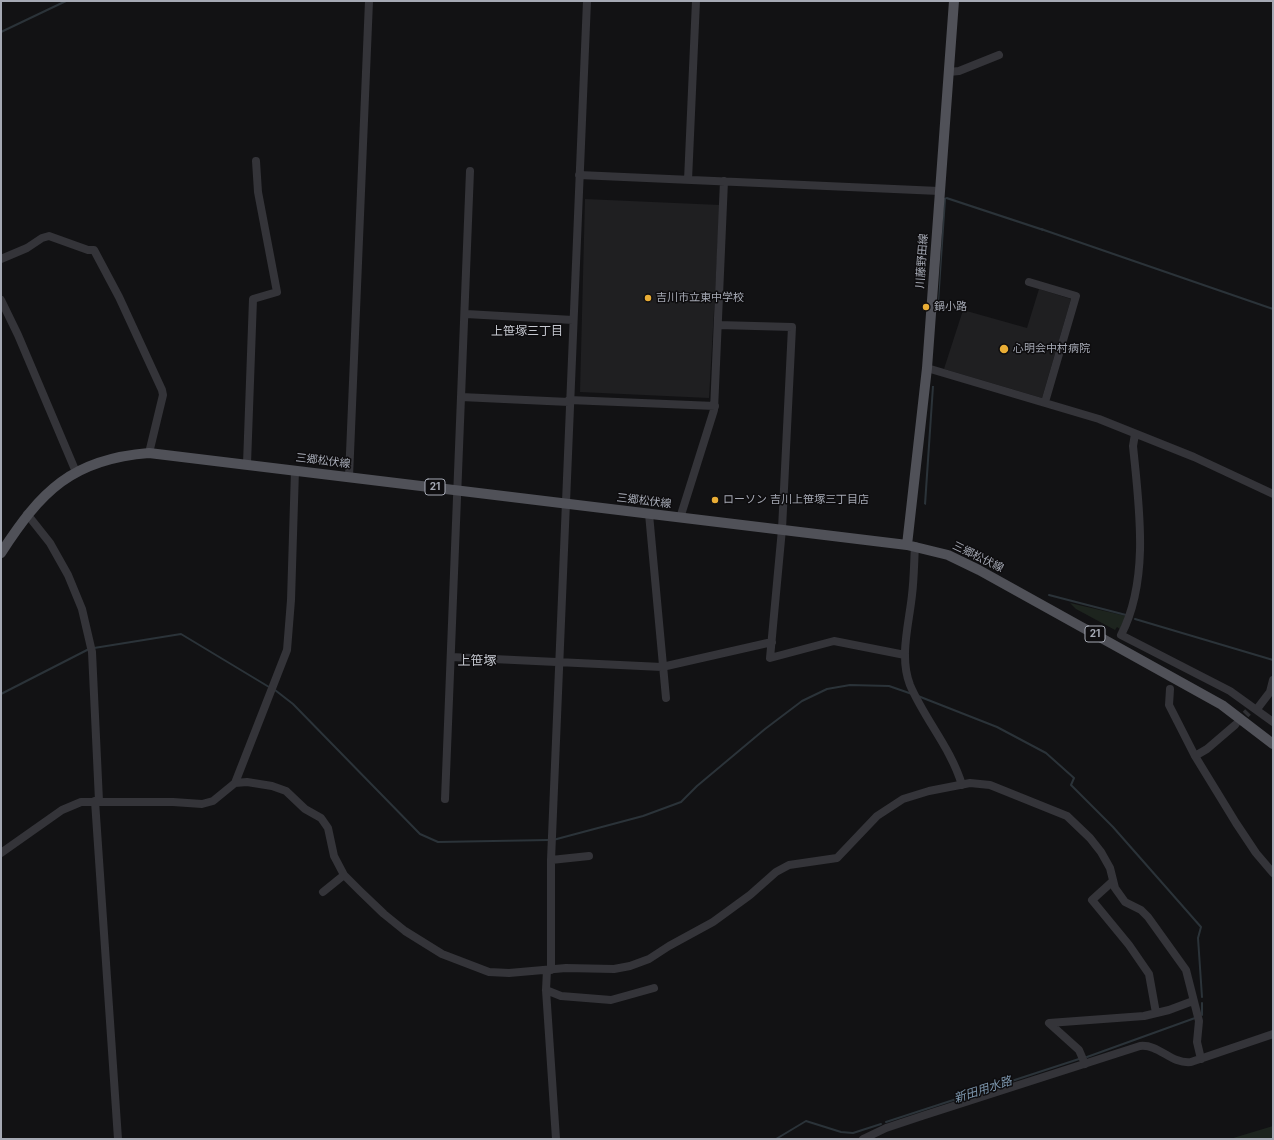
<!DOCTYPE html>
<meta charset="utf-8">
<style>
body{margin:0}
#map{position:relative;width:1274px;height:1140px;overflow:hidden;background:#121214;font-family:Inter,sans-serif}
canvas{display:block}
.frame{position:absolute;inset:0;border:2px solid #a5a9b4;pointer-events:none}
</style>
<div id="map">
<canvas width="1274" height="1140"></canvas>
<div class="frame"></div>
</div>
<script>
const g = document.querySelector('canvas').getContext('2d');
g.lineJoin = 'round';
function paint(path, color) {
  g.fillStyle = color;
  g.fill(path, 'evenodd');
}
function stroke(path, color, width, dash) {
  g.strokeStyle = color;
  g.lineWidth = width;
  g.lineCap = dash ? 'butt' : 'round';
  g.setLineDash(dash || []);
  g.stroke(path);
}
function label(font, color, halo, rows, align = 'center') {
  g.font = font + ' Inter,"Noto Sans JP",sans-serif';
  g.lineWidth = 3;
  g.setLineDash([]);
  g.textBaseline = 'middle';
  g.strokeStyle = halo;
  g.fillStyle = color;
  for (const [text, x, y, turn = 0] of rows) {
    g.save();
    g.translate(x, y);
    g.rotate((+turn || 0) * Math.PI / 180);
    g.textAlign = isNaN(turn) ? turn : align;
    if (halo) g.strokeText(text, 0, 0);
    g.fillText(text, 0, 0);
    g.restore();
  }
}
paint(new Path2D(`
 M585 199 720 205 709 398 580 392Z
 M1039 289 1071 299 1042 398 944 369 963 310 1027 328Z`), '#1f1f21');
paint(new Path2D(`
 M1070 603 1126 616 1120 629 1117 627 1115 630 1076 609Z
 M1273 1126V1139H1230Z`), '#1d241e');
paint(new Path2D(`
 M947 197 1044 229 1043 231 946 199 939 303H938L944 198Z
 M932 386H934L926 505 924 504Z`), '#2b3339');
stroke(new Path2D(`
 M1 32 66 1
 M1041 229 1273 309
 M1049 595 1126 615
 M1135 619 1273 660
 M94 648 181 634 269 687
 M275 690 293 704 420 834 438 842 549 840
 M1 694 89 649
 M918 696 997 727 1046 753 1074 778 1071 785 1113 827 1201 927 1198 938 1202 997
 M553 840 643 816 681 802 697 786 765 729 802 701 827 689 850 685 889 686 912 694
 M1202 1003V1015
 M1087 1057 1195 1018
 M886 1122 1079 1059
 M776 1139 806 1121 841 1132 853 1133 881 1124`), '#2b3339', 2);
stroke(new Path2D(`
 M1237 723 1248 712`), '#2f3034', 8, [8, 4]);
stroke(new Path2D(`
 M949 72 959 71 999 55
 M579 175 939 191
 M688 180 696 1
 M1 259 27 248 42 238 49 236 88 250H94L119 297 162 390 163 395 149 453
 M1029 282 1076 296 1045 402
 M1 300 18 335 76 472
 M466 314 573 320
 M718 325 792 327 782 529 770 658 834 641 905 655
 M927 368 1099 419 1194 457 1273 494
 M461 397 569 402
 M569 400 715 406
 M1135 434 1133 446C1139 506 1150 579 1121 635L1230 691 1273 722
 M247 464 253 299 277 292 258 192 256 161
 M349 477 369 1
 M27 514 50 543 68 575 82 609 92 652 99 801
 M649 514 666 698
 M680 518 714 410 724 181
 M915 546C914 563 914 579 912 595 909 624 899 657 910 685 925 720 951 748 962 785
 M451 657 662 667 772 642
 M1170 689 1169 705 1195 756 1236 823 1256 853 1273 873
 M1257 709 1270 692 1273 680
 M1195 756 1207 749 1235 725
 M235 783 287 650 291 600 295 470
 M445 799 470 171
 M95 801 118 1139
 M1 853 62 810 81 802H173L202 804 213 801 235 783 247 782 272 786 286 791 305 809 321 818 328 828 334 856 344 875 360 891 384 914 405 931 442 954 489 972 509 973 566 968 614 969 630 966 649 959 669 946 713 922 750 895 776 872 789 865 837 858 877 816 903 799 929 791 970 783 990 785 1067 816 1090 838 1101 852 1110 868 1115 888 1125 902 1141 910 1148 917 1186 970 1199 1021 1197 1042 1201 1059
 M551 860 589 856
 M1113 881 1092 900 1129 945 1149 974 1156 1013
 M323 892 344 875
 M547 970 546 990 556 1139
 M551 970V860L587 1
 M546 990 561 996 611 1000 654 988
 M1085 1064 1079 1050 1049 1023 1144 1016 1169 1010 1193 1001
 M863 1139 886 1128 922 1116 1140 1046C1160 1044 1170 1064 1191 1062L1273 1034`), '#343439', 8);
stroke(new Path2D(`
 M907 545 927 368 954 1
 M1 553C41 491 72 459 149 453L907 545 948 555 979 570 1222 705 1273 744`), '#505158', 10);
for (const [x, y, r, color] of [
 [648,298,4,"#e9ad35"],
 [926,307,4,"#e9ad35"],
 [1004,349,5,"#e9ad35"],
 [715,500,4,"#e9ad35"]
]) {
  const dot = new Path2D();
  dot.arc(x, y, r, 0, 2 * Math.PI);
  g.fillStyle = color;
  g.fill(dot);
  stroke(dot, '#0e0d0f', 1.5);
}
for (const [x, y, w] of [
 [435,487,20],
 [1095,634,20]
]) {
  const box = new Path2D();
  box.roundRect(x - w / 2, y - 8, w, 16, 3);
  g.fillStyle = '#0e0d0f';
  g.fill(box);
  stroke(box, '#a5a9b4', 1);
}
label('bold 10px', '#a5a9b4', null, [
 ["21",435,487],
 ["21",1095,634]
]);
label('11px', '#a5a9b4', '#0e0d0f', [
 ["川藤野田線",922,261,-86],
 ["三郷松伏線",323,461,7],
 ["三郷松伏線",644,501,7],
 ["三郷松伏線",978,557,26]
]);
label('11px', '#a5a9b4', '#0e0d0f', [
 ["吉川市立東中学校",656,298],
 ["鍋小路",934,307],
 ["心明会中村病院",1013,349],
 ["ローソン 吉川上笹塚三丁目店",723,500]
], 'left');
label('12px', '#c5c8d0', '#0e0d0f', [
 ["上笹塚三丁目",527,331]
]);
label('italic 12px', '#7d97ae', '#0e0d0f', [
 ["新田用水路",983,1090,-18]
]);
label('13px', '#c5c8d0', '#0e0d0f', [
 ["上笹塚",477,661]
]);
</script>
